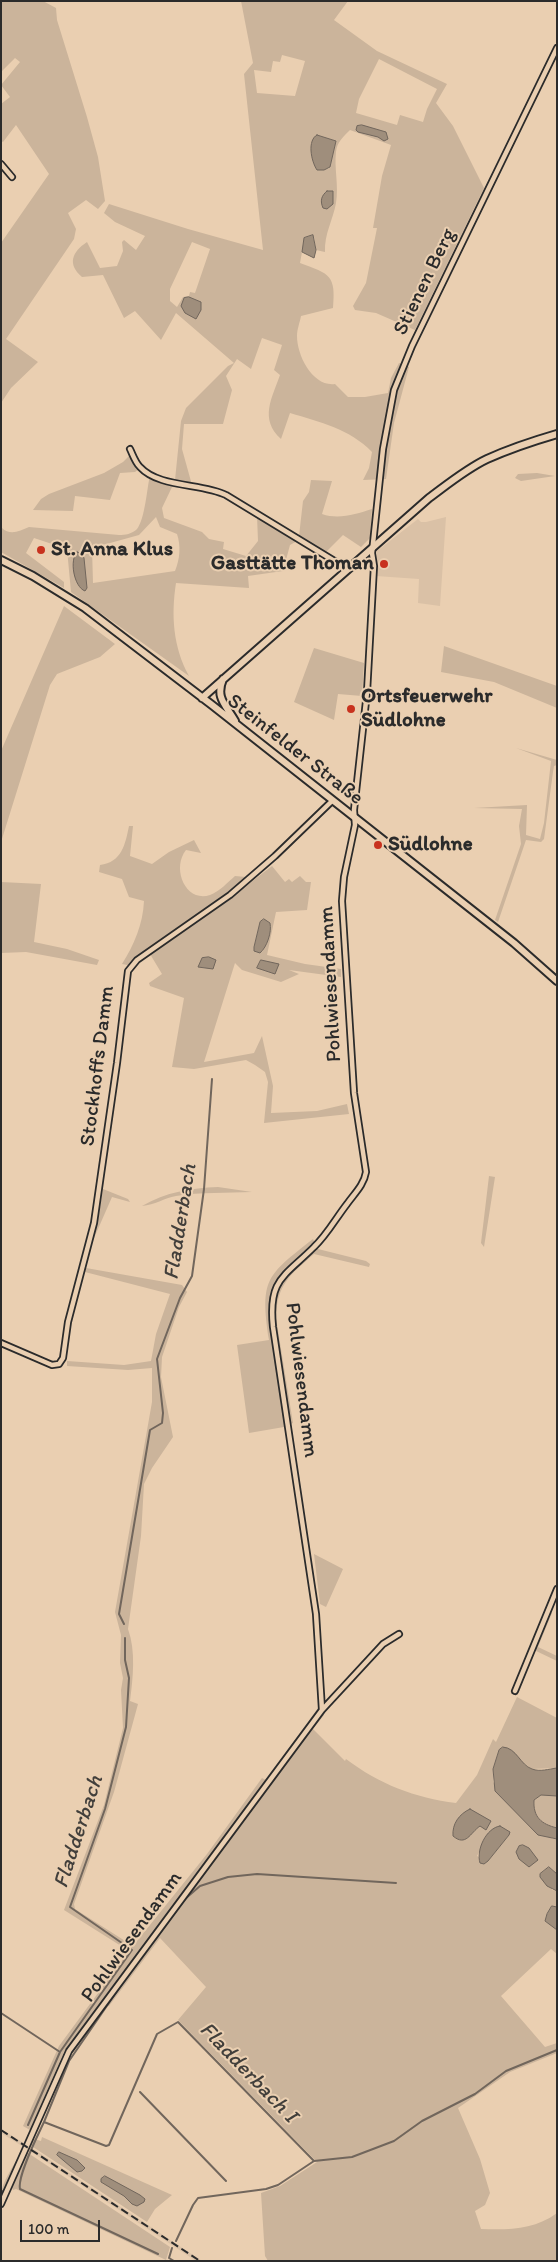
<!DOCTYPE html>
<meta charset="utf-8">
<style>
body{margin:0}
#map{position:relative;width:558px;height:2262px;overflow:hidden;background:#eacfb1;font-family:Itim,sans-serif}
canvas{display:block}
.frame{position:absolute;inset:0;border:2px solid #2b2b2b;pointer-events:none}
.scale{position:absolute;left:20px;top:2220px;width:80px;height:22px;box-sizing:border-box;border:2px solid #2b2b2b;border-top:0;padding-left:6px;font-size:15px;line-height:18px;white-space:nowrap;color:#2b2b2b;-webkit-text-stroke:4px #eacfb1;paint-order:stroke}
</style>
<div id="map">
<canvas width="558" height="2262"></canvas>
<div class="frame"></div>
<div class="scale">100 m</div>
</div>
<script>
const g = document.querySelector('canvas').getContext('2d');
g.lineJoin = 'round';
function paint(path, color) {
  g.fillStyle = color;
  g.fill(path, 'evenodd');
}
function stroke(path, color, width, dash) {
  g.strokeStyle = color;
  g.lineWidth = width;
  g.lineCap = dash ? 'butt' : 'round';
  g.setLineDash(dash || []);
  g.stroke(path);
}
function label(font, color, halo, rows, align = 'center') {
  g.font = font + ' Itim,sans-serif';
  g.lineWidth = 4;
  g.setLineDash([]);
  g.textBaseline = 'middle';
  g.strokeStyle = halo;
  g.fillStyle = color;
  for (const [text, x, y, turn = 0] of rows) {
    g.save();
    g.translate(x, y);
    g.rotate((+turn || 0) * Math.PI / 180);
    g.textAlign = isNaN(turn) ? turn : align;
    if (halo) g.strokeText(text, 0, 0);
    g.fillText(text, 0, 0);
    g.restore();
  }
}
paint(new Path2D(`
 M446 517 440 606 418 603 419 579 376 576 377 551 418 519 421 522H426Z
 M1 2129 32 2148 202 2261H196L30 2151 1 2133Z`), '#dac1a6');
paint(new Path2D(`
 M1 1H43L56 8 57 20 87 117 98 157 105 201 98 209 86 200 68 213 76 229 74 239 6 339 38 362 11 388 1 403V243L49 174 16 125 3 142 1 141V104L10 97 1 85 20 62 15 58 1 72Z
 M241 1H348L334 20 377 51 447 84 436 103 453 126 484 188 415 330 376 313 355 310 353 306 366 283 377 228H373L382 176 391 145 350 130C343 137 337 142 336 152 334 168 339 186 336 203 333 220 324 234 325 252L316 250 314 237 302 252 300 263C330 274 336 275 333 308L301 316C300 322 297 329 297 336 297 356 313 387 335 384L348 397H365L388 393 391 378 399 363 409 367 394 423 386 479 363 480 369 468 372 452C350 429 320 422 290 413L281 439C259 419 272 398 280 375L274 370 282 345 262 338 251 369 237 359 226 376 232 390 223 424H184L182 449 192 485 190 489 172 487 162 508 164 518 202 532 209 539 224 542 223 549 246 556 258 541 257 516 297 541 290 545 283 571 248 576 249 588 176 583C171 615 173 647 189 676L71 592 67 549 34 538 26 553 64 582V588L1 552V509L2 528C10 536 20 531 29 527L119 535C125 535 132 534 137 529 145 519 147 488 150 475L166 482 175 480 181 421 186 408 228 366 234 363 176 313 161 340 135 311 124 318 103 275 82 277C67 264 72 252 87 242L100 268 117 266 123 251 122 242 124 240 136 250 145 236 115 222 104 213 109 204 188 229 263 250 244 74 253 63ZM282 55 305 61 295 96 257 93 254 70 271 72 273 61 280 62ZM379 59 437 89 427 109 423 122 400 115 397 125 356 113 359 99ZM317 135 336 141 330 167 328 169H317L311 143ZM192 242 210 249 195 293 190 292 189 296 183 297 177 307 170 301V289ZM156 517 160 527 177 534C181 546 180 559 175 571L93 583 92 548 139 535Z
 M129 456 139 469 135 472 120 473 110 500 75 496 73 511 33 510 41 499 49 494 104 473 123 462Z
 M537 473 555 476 521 481 515 478 518 474Z
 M311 480 332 481 322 514C339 520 356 514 372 509L370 538 361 547 343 535 326 552 299 536 303 501 309 492Z
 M64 606 115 644 100 657 57 674 50 685 1 842V751Z
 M444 646 557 686V708L494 682 441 672Z
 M314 648 364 663 362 696 338 694 334 720 294 702Z
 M516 748 557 760V765L554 766 553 772 544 839 541 842 526 840 498 922 495 920 521 844 519 826 522 809 474 808 527 805 526 835 540 839 544 823 551 761Z
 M129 826H133L130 856 152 864 169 852 194 840 201 853 186 850C171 869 186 903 210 895 219 892 228 882 235 876L246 877V886L272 866 285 882 289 879 292 882 300 876 306 882H311L307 910 276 912 267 955 305 964 341 969V977L289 970 299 974 281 982 242 970 235 963 204 1062 254 1053 262 1036 273 1086 271 1113 317 1111 347 1104 349 1114 264 1123 268 1082 265 1072 255 1065 246 1060 194 1069 172 1067 184 998 150 986 149 983 162 974 150 954 133 966 122 964C134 945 143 924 144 901L129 897 122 879 99 872 100 865C122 862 125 845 129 826ZM260 922 270 923 271 927 262 952 254 947Z
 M1 882 41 884 34 942 67 949 99 960 97 965 26 952 1 953Z
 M489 1176 495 1177 484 1247 481 1243Z
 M218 1187 252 1192C227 1193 201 1192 176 1196 164 1198 155 1205 142 1206 166 1192 191 1188 218 1187Z
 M103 1189 128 1199 130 1202 112 1197 91 1245 98 1220Z
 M313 1239 318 1249 366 1261 370 1264 369 1267 314 1254C290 1275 277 1284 276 1318L293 1423 284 1427 249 1433 237 1345 269 1340C260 1279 266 1276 313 1239Z
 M86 1268 182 1285 187 1292 179 1307 162 1357 161 1377 173 1437 152 1468 144 1484 141 1536 128 1629C136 1651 133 1678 130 1701L138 1704 114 1792 74 1904 75 1909 133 1946 207 1854 262 1778 266 1780 318 1708 324 1715 313 1729 345 1761 346 1759C379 1784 415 1798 456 1803L477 1775 493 1739 496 1742 517 1697 557 1718V1768L532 1769 499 1750 493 1769V1782L553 1839H557V1874L549 1867 552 1890 557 1891V1907L552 1906 545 1921 557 1930V1954L551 1949 501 1996 545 2047 557 2043V2053L510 2072 458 2108 480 2159 490 2193 485 2205 475 2211 481 2229C508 2230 534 2230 557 2213V2261H268L265 2256 261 2193 280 2186 317 2162 178 2020 206 1987 160 1938 109 2006 97 2007 64 2052 30 2130 23 2126 59 2046 129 1951 64 1910 104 1805 123 1728 121 1690 123 1678 120 1663 121 1635 115 1612 152 1402V1368L128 1370 67 1366V1361L124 1365 151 1361 156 1334 170 1294 85 1272ZM509 1835 488 1861 477 1856 487 1836Z
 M314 1554 343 1569 326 1607 320 1604Z
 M550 1612 552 1613 538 1647 557 1656V1661L534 1650Z
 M541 1795 557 1796V1828C541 1824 533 1817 534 1800Z
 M42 2137 172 2195 155 2209 147 2222 30 2145 34 2139 41 2141Z
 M22 2149 170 2247 166 2260 16 2189 13 2190 8 2181 1 2197C1 2181 16 2164 22 2149Z`), '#cbb49b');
const water = new Path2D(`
 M362 125 386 132 388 139 384 141 378 137 358 132 356 130 357 126Z
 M317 135 336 141 330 167 324 170H317C311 161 307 140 317 135Z
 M327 191H333V204L327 209 323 208C320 201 321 196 327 191Z
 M313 235 316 250 314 258 302 252 304 238Z
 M189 297 201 302V310L196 319 185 313 181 306 184 298Z
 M77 552 82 554 84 558 87 588 85 591C74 587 69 560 77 552Z
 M264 919 270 923C272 932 267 947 260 953L254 951V947L260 922Z
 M209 957 216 960 213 969 198 967 202 958Z
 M261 960 279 964 275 974 257 968Z
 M503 1747C517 1748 520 1765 532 1769 540 1772 549 1769 557 1768V1796L541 1795 534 1800C533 1817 541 1824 557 1828V1839L538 1835 495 1791 493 1769 499 1750Z
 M470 1809 491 1821 486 1830 480 1826C470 1833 466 1847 453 1836 452 1824 459 1814 470 1809Z
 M500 1826 510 1832 509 1835 488 1861 484 1864 480 1863C476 1850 486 1828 500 1826Z
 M523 1845 529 1848 538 1860 529 1867 519 1859 516 1852 519 1846Z
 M549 1867 557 1874V1891L547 1886 540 1877V1874Z
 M552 1906 557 1907V1930L545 1921 547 1914Z
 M59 2152 77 2160 85 2168 82 2171 77 2172 57 2155Z
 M105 2176 140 2195 145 2199 144 2202 137 2206 132 2204 124 2196 101 2182V2179Z`);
paint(water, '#9f8e7c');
stroke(water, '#71665c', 1);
stroke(new Path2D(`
 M124 1624 119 1614 150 1430 162 1423 163 1413 157 1359 180 1298 192 1276 204 1189 212 1079
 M161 1931 185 1899 200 1886 228 1877 257 1874 396 1883
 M1 2013 60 2052
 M140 2092 226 2181
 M44 2122 69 2061 135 1965
 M28 2125 60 2052 132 1950 70 1907 105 1809 126 1727 129 1678 125 1660V1638
 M314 2161 352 2157 394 2141 422 2121 475 2094 506 2071 557 2050
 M1 2193 2 2191
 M172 2248 169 2258 174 2261
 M158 2254 20 2189C17 2176 38 2135 44 2122L106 2146 109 2145 157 2034 178 2022 314 2161 278 2185 266 2189 198 2198 193 2205 176 2241`), '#71665c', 2);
const street = new Path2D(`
 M1 164 12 177
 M130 449C133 455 135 462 140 467 159 488 202 483 226 495L341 565 345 571
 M1 1343 52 1365 59 1364 63 1358 68 1322 94 1223 117 1063 128 971 137 960 230 895 275 856 332 801
 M399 1634 383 1644 322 1710 316 1614 273 1327C268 1279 284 1277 314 1247 327 1235 336 1218 347 1204 354 1194 364 1185 366 1172L354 1093 342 901 344 877 355 825 354 810 367 692 374 566 372 553 383 449 394 390 412 346 557 48
 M515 1691 557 1589
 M1 2204 69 2051 322 1710`);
const secondary = new Path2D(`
 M1 560 33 576 85 608 212 705 514 943 557 981
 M223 679C215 698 226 705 235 721
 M202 698 429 498C448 484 466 469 487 459 509 449 533 441 557 434`);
stroke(street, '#2b2b2b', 8);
stroke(secondary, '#2b2b2b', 10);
stroke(street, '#eacfb1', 4.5);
stroke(secondary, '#eacfb1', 6);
stroke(new Path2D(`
 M1 2130 200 2261`), '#2b2b2b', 2, [8, 4]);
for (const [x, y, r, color] of [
 [41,550,5,"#c8321e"],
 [384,564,5,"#c8321e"],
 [351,709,5,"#c8321e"],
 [378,845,5,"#c8321e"]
]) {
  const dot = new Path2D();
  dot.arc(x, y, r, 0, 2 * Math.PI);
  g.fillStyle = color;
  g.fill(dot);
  stroke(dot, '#eacfb1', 2);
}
label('21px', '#2b2b2b', '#eacfb1', [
 ["Stienen Berg",425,282,-64],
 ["Steinfelder Straße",295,750,38],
 ["Pohlwiesendamm",331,984,-93],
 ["Stockhoffs Damm",98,1066,-83],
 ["Pohlwiesendamm",301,1380,83],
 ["Pohlwiesendamm",132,1937,-54]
]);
label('bold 21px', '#2b2b2b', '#eacfb1', [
 ["St. Anna Klus",51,550],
 ["Gasttätte Thoman",374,564,"right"],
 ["Ortsfeuerwehr",361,697],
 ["Südlohne",361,721],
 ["Südlohne",388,845]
], 'left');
label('italic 22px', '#423f3b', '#eacfb1', [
 ["Fladderbach",181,1222,-81],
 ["Fladderbach",79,1832,-72],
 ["Fladderbach I",248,2073,46]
]);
</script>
